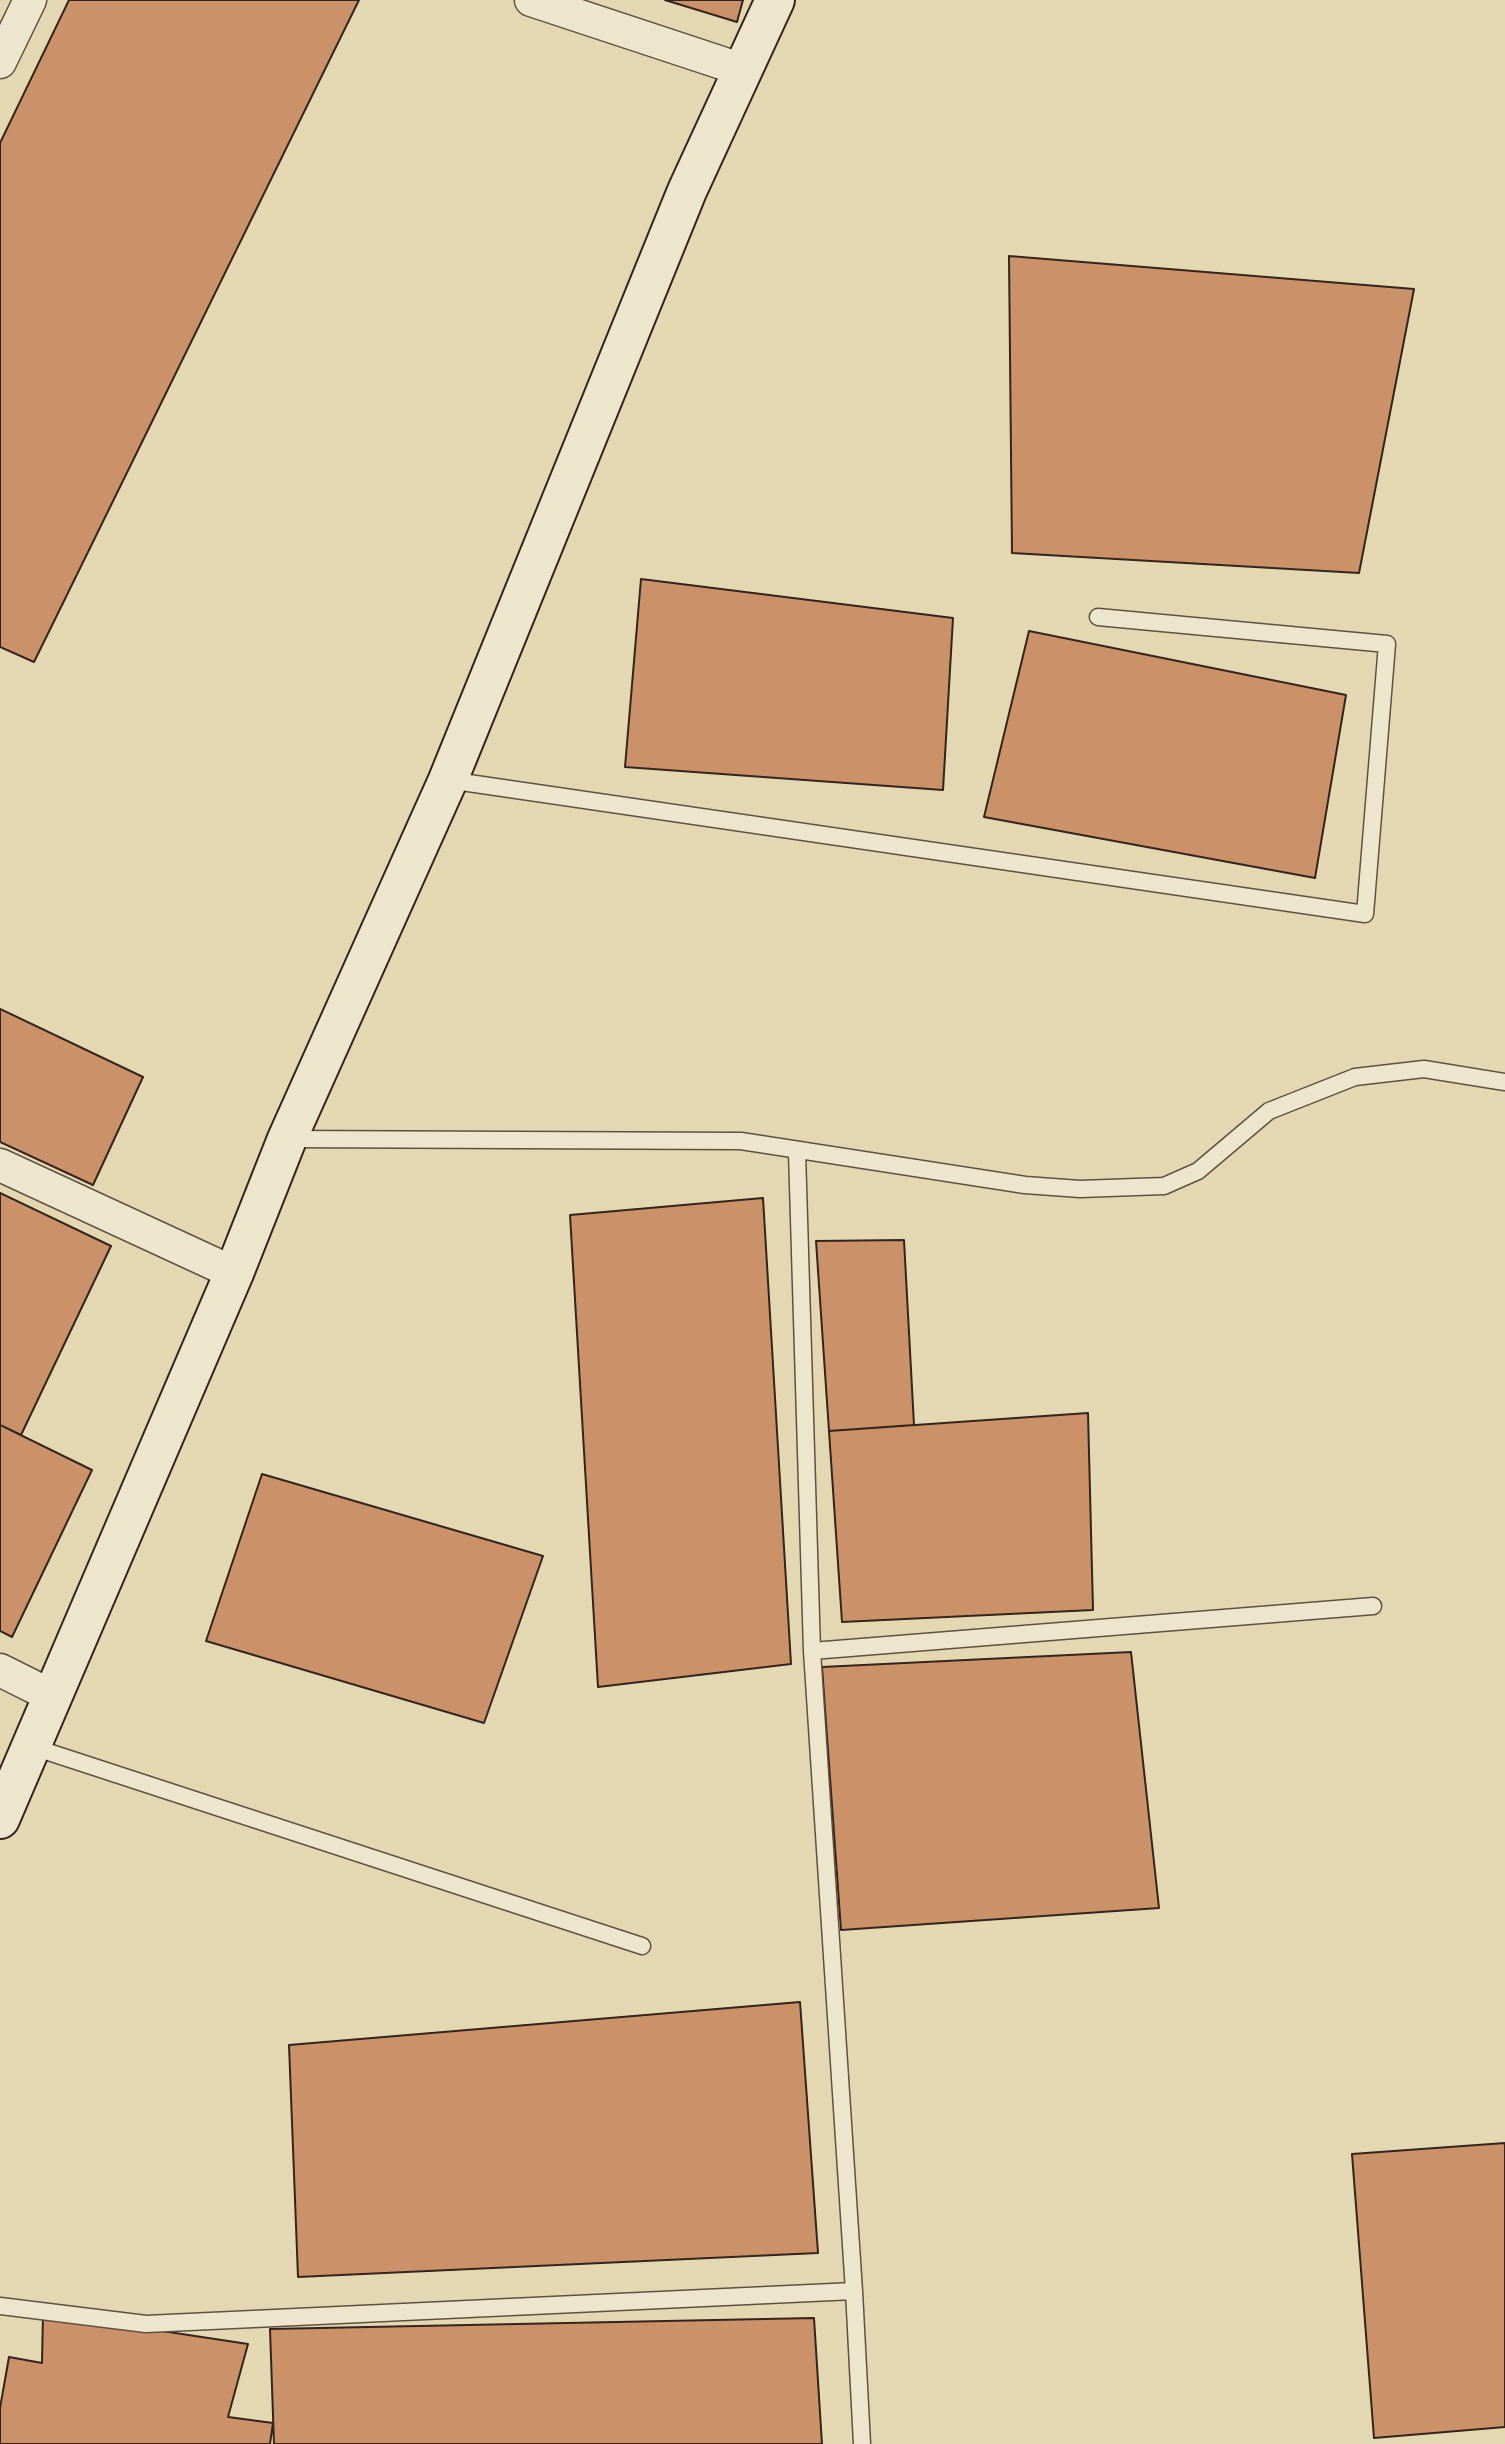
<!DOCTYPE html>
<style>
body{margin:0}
canvas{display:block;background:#e4d8b2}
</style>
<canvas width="1505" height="2444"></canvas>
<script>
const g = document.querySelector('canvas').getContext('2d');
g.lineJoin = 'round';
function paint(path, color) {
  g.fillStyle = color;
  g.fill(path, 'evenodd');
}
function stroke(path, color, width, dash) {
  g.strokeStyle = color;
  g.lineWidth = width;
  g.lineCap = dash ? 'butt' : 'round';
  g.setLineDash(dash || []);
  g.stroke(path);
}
const building = new Path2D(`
 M69 0H359L34 662 0 647V143Z
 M665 0H743L737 22Z
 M1009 256 1414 289 1359 573 1012 553Z
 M641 579 953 618 943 790 625 767Z
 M1029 631 1346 695 1315 878 984 817Z
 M0 1009 143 1077 93 1185 0 1142Z
 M0 1193 111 1246 21 1435 0 1425Z
 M763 1198 791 1664 598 1687 570 1215Z
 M904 1240 914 1425 829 1431 816 1241Z
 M1088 1413 1093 1610 842 1622 829 1431Z
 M0 1425 92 1470 12 1637 0 1631Z
 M262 1474 543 1556 484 1723 206 1641Z
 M1131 1652 1159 1908 841 1930 822 1667Z
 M800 2002 818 2253 298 2277 289 2045Z
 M1505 2143V2427L1374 2438 1352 2154Z
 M43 2313 248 2344 228 2417 273 2423 270 2444H0V2408L9 2357 42 2363Z
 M814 2318 822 2444H274L270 2329Z`);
paint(building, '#cb9269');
stroke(building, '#33241d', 2);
const lane = new Path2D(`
 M448 780 1365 914 1387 644 1098 617
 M288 1139 741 1141 1025 1185 1080 1189 1164 1186 1198 1171 1269 1111 1355 1077 1424 1069 1505 1082
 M797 1152 812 1651
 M30 1746 642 1946
 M854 2291 862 2444
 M0 2306 146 2324 854 2291 812 1651 1373 1606`);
const street = new Path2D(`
 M531 0 743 70
 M0 62 30 0
 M0 1165 234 1273
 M0 1670 52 1696`);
const secondary = new Path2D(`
 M0 1819 234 1273 287 1139 448 780 687 191 775 0`);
stroke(lane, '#5f5142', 19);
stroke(street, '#5f5142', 35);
stroke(secondary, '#33241d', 42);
stroke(lane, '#ede6cd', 16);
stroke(street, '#ede6cd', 32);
stroke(secondary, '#ede6cd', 38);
</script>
